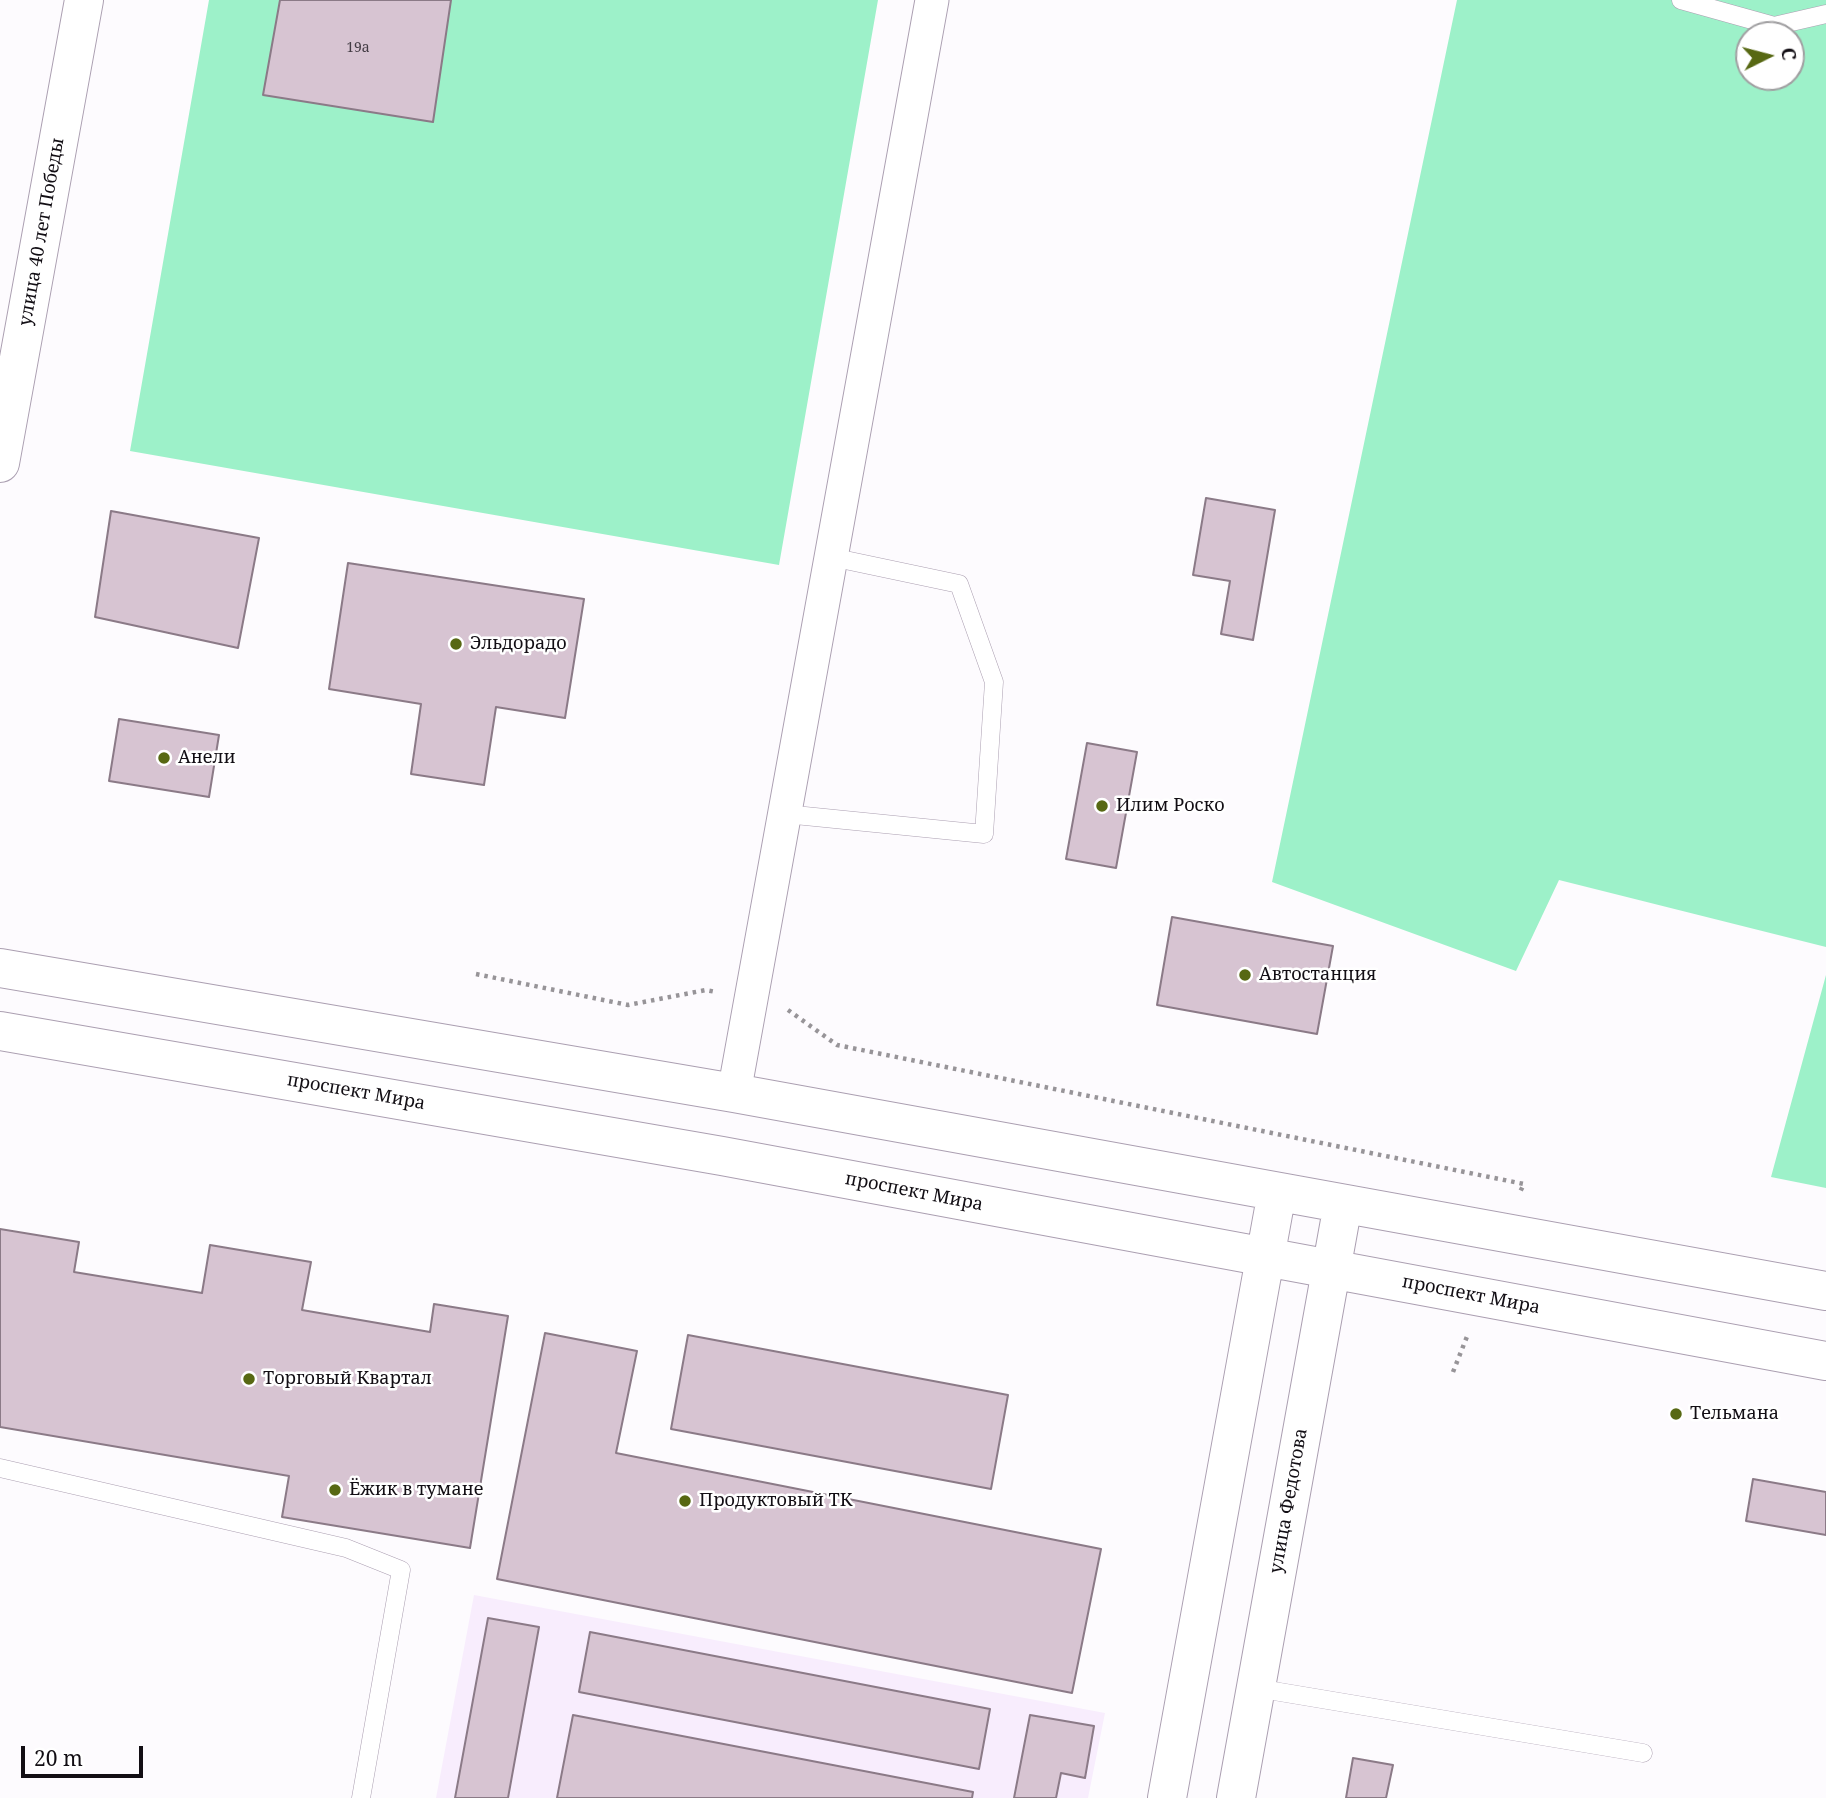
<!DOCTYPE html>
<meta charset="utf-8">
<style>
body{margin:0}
#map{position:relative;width:1826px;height:1798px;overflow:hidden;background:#fdfbfe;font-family:"Noto Serif",serif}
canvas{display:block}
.north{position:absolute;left:1735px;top:21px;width:70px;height:70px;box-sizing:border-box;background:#fff;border:2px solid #a09fa1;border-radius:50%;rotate:84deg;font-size:19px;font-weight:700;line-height:28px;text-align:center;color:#120e14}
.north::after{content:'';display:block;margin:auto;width:24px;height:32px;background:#576813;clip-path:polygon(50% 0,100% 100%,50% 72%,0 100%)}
.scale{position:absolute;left:21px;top:1746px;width:122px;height:32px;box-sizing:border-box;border:4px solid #120e14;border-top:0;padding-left:9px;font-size:21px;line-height:24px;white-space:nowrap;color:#120e14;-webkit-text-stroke:5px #fff;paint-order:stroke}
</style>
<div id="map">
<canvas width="1826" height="1798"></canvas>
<div class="north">С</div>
<div class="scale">20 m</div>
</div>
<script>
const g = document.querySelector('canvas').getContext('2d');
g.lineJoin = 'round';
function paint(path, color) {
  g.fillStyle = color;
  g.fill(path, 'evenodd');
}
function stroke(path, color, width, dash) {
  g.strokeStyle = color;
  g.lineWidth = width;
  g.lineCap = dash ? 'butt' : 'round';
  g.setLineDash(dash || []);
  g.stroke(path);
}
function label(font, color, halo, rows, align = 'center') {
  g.font = font + ' "Noto Serif",serif';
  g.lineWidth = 5;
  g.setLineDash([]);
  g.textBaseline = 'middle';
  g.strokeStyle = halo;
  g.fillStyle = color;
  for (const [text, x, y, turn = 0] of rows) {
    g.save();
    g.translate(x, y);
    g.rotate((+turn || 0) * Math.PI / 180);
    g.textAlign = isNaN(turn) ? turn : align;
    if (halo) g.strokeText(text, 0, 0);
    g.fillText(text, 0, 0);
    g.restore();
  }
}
paint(new Path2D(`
 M474 1595 1105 1713 1088 1798H436Z`), '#f8edfd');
paint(new Path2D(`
 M209 0H878L779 565 130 451Z
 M1457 0H1826V947L1559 880 1516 971 1272 882ZM1749 35H1791V77H1749Z
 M1826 975V1188L1771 1177Z`), '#9df1c9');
const building = new Path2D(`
 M280 0H451L433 122 263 95Z
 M1206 498 1275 510 1253 640 1221 634 1230 581 1193 575Z
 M111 511 259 538 238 648 95 617Z
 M348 563 584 599 565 718 496 707 484 785 411 774 421 704 329 689Z
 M119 719 219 735 209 797 109 781Z
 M1087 743 1137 752 1116 868 1066 859Z
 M1172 917 1333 946 1317 1034 1157 1005Z
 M0 1229 79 1242 74 1272 202 1293 210 1245 311 1262 302 1310 430 1332 434 1304 508 1316 470 1548 282 1517 289 1476 0 1427Z
 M545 1333 637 1351 616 1453 1101 1549 1072 1693 497 1579Z
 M688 1335 1008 1395 991 1489 671 1429Z
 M1753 1479 1826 1492V1535L1746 1521Z
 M488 1618 539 1627 508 1798H455Z
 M590 1632 990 1709 979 1769 579 1692Z
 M573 1715 973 1792 972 1798H557Z
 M1030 1715 1094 1726 1085 1778 1061 1773 1056 1798H1014Z
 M1353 1758 1393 1765 1386 1798H1346Z`);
paint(building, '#d7c4d2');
stroke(building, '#8b7a87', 2);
const lane = new Path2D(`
 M1681 0 1774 26 1826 14
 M785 814 984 834 994 682 959 584 831 557
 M0 1468 346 1548 401 1570 361 1798
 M1256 1688 1643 1753`);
const street = new Path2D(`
 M734 1093 932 0`);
const secondary = new Path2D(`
 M0 463 84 0
 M0 968 734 1093 1826 1291
 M0 1031 722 1156 1826 1361
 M1167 1798 1277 1192
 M1236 1798 1343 1204`);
stroke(lane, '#ab9fb1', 19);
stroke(street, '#ab9fb1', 35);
stroke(secondary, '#ab9fb1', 40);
stroke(new Path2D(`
 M476 974 628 1005 706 990 716 992
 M788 1010 837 1045 1524 1184 1519 1194
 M1453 1372 1468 1334`), '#979498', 4.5, [3.5, 5]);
stroke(lane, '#fff', 18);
stroke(street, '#fff', 33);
stroke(secondary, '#fff', 38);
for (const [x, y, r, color] of [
 [456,644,7,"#576813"],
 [164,758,7,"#576813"],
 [1102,806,7,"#576813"],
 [1245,975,7,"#576813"],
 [249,1379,7,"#576813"],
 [1676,1414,7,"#576813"],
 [335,1490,7,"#576813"],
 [685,1501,7,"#576813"]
]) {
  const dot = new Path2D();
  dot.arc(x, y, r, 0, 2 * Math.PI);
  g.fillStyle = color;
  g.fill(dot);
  stroke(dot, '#fff', 2.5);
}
label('14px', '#433c44', null, [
 ["19а",358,48]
]);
label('18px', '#120e14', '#fff', [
 ["улица 40 лет Победы",42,232,-80],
 ["проспект Мира",356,1092,10],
 ["проспект Мира",914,1192,11],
 ["проспект Мира",1471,1295,11],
 ["улица Федотова",1289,1501,-80]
]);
label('18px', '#120e14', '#fff', [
 ["Эльдорадо",470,644],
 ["Анели",178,758],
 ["Илим Роско",1116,806],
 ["Автостанция",1259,975],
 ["Торговый Квартал",263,1379],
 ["Тельмана",1690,1414],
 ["Ёжик в тумане",349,1490],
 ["Продуктовый ТК",699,1501]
], 'left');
</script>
